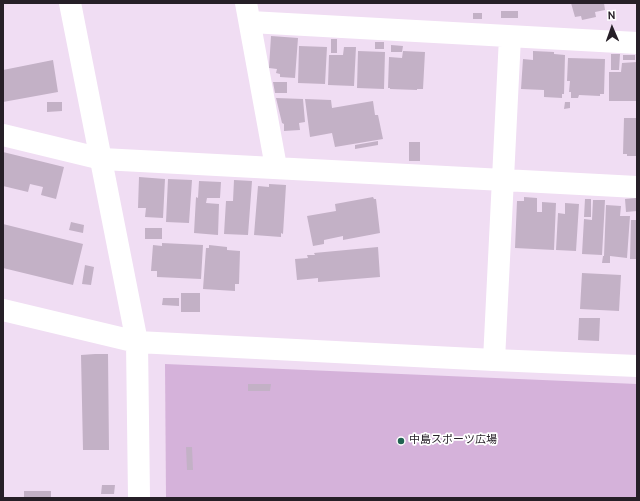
<!DOCTYPE html>
<meta charset="utf-8">
<style>
body{margin:0}
#map{position:relative;width:640px;height:501px;overflow:hidden;background:#f0ddf3;font-family:Overpass,sans-serif}
canvas{display:block}
.frame{position:absolute;inset:0;border:4px solid #261f27;pointer-events:none}
.north{position:absolute;left:592px;top:8px;width:40px;height:40px;-webkit-text-stroke:3px #fff;paint-order:stroke;rotate:358deg;font-size:11px;font-weight:700;line-height:16px;text-align:center;color:#261f27}
.north::after{content:'';display:block;margin:auto;width:14px;height:18px;background:#261f27;clip-path:polygon(50% 0,100% 100%,50% 72%,0 100%)}
</style>
<div id="map">
<canvas width="640" height="501"></canvas>
<div class="frame"></div>
<div class="north">N</div>
</div>
<script>
const g = document.querySelector('canvas').getContext('2d');
g.lineJoin = 'round';
function paint(path, color) {
  g.fillStyle = color;
  g.fill(path, 'evenodd');
}
function stroke(path, color, width, dash) {
  g.strokeStyle = color;
  g.lineWidth = width;
  g.lineCap = dash ? 'butt' : 'round';
  g.setLineDash(dash || []);
  g.stroke(path);
}
function label(font, color, halo, rows, align = 'center') {
  g.font = font + ' Overpass,"Noto Sans JP",sans-serif';
  g.lineWidth = 3.5;
  g.setLineDash([]);
  g.textBaseline = 'middle';
  g.strokeStyle = halo;
  g.fillStyle = color;
  for (const [text, x, y, turn = 0] of rows) {
    g.save();
    g.translate(x, y);
    g.rotate((+turn || 0) * Math.PI / 180);
    g.textAlign = isNaN(turn) ? turn : align;
    if (halo) g.strokeText(text, 0, 0);
    g.fillText(text, 0, 0);
    g.restore();
  }
}
paint(new Path2D(`
 M165 364 637 384V498H166Z`), '#d5b2da');
paint(new Path2D(`
 M571 3H604L605 10 595 12 596 17 582 20 581 16 575 17Z
 M501 11H518V18H501Z
 M473 13H482V19H473Z
 M271 36 298 38 295 78 280 77V74L276 73 277 69 269 68Z
 M331 39H337V53H331Z
 M375 42H384V49H375Z
 M391 45 403 46 402 52H391Z
 M299 46 327 47 325 84 298 83Z
 M344 47H356L354 86 328 85 329 55H343Z
 M358 51 385 52 384 89 357 88Z
 M403 51 425 52 423 89H417V90L390 89V88H388L389 57 402 58Z
 M533 51 554 52V54L565 55 564 94H562V98L544 97V90L521 89 523 59 533 60Z
 M611 54H620L619 70H611Z
 M623 55H635V60H623Z
 M568 58 605 59 604 94H600V96L579 95 578 98H571V92H569L570 81H567Z
 M53 60 58 92 3 102V70Z
 M637 62V101H609V72H621L622 63Z
 M273 82H287V93H275Z
 M276 98 303 99 305 122 299 123 300 130 284 131V124L282 123Z
 M305 99 331 100 332 108 373 101 375 115H378L383 139 335 147 332 133 310 137Z
 M47 102H62V111L47 112Z
 M565 102H570V108L564 109Z
 M624 118H637V156H627V154H623Z
 M378 141V145L355 149V145Z
 M409 142H420V161H409Z
 M3 152 64 167 56 199 41 195 43 187 30 184 28 192 3 186Z
 M139 177 165 179 163 218 145 217 146 208H138Z
 M168 179 192 180 189 223 166 222Z
 M234 180 252 181 248 235 224 234 226 201H233Z
 M199 181 221 182 220 198H207L206 203 219 204 218 235 194 233 196 197 198 198Z
 M269 184 286 185 283 234 281 233V237L254 235 258 186 269 187Z
 M373 197 374 199H376L380 233 343 240V236L324 240V244L313 246 307 216 336 211 335 204Z
 M524 197 537 198V212H542V202L556 203 554 250 515 248 517 201H524Z
 M636 198 637 211 626 212 625 199Z
 M585 199H591V217H584Z
 M593 200H605L602 255 582 254 584 219 592 220Z
 M565 203 579 204 576 251 556 250 558 213 565 214Z
 M606 205 621 206 620 216H630L627 258 610 256V263H602L603 256H604Z
 M631 220H637V259H630Z
 M71 222 84 225 83 233 69 230Z
 M3 224 83 244 73 285 3 268Z
 M145 228H162V239H145Z
 M162 243 203 245 201 279 157 277V271H151L153 245 162 246Z
 M209 245 227 247V250L240 251 239 284H235V291L203 289 206 248H209Z
 M378 247 380 277 318 282V278L297 280 295 259 308 258 307 255H315L314 253Z
 M85 265 94 267 91 285 82 284Z
 M582 273 621 275 619 311 580 309Z
 M181 293H200V312H181Z
 M163 298H179V306L162 305Z
 M579 318H600L599 341 578 340Z
 M95 354H108L109 450H83L81 355Z
 M248 384H271L270 391H248Z
 M186 447H192L193 470H187Z
 M102 485H115L114 494H101Z
 M24 491H51V498H24Z`), '#c3b1c6');
stroke(new Path2D(`
 M246 3 276 167
 M250 22 637 43
 M3 135 102 159 637 187
 M494 360 510 37`), '#fff', 22);
stroke(new Path2D(`
 M70 3 137 342 139 498
 M3 310 137 342 494 360 637 366`), '#fff', 22);
for (const [x, y, r, color] of [
 [401,441,4,"#226352"]
]) {
  const dot = new Path2D();
  dot.arc(x, y, r, 0, 2 * Math.PI);
  g.fillStyle = color;
  g.fill(dot);
  stroke(dot, '#fff', 1.5);
}
label('11px', '#261f27', '#fff', [
 ["中島スポーツ広場",409,441]
], 'left');
</script>
